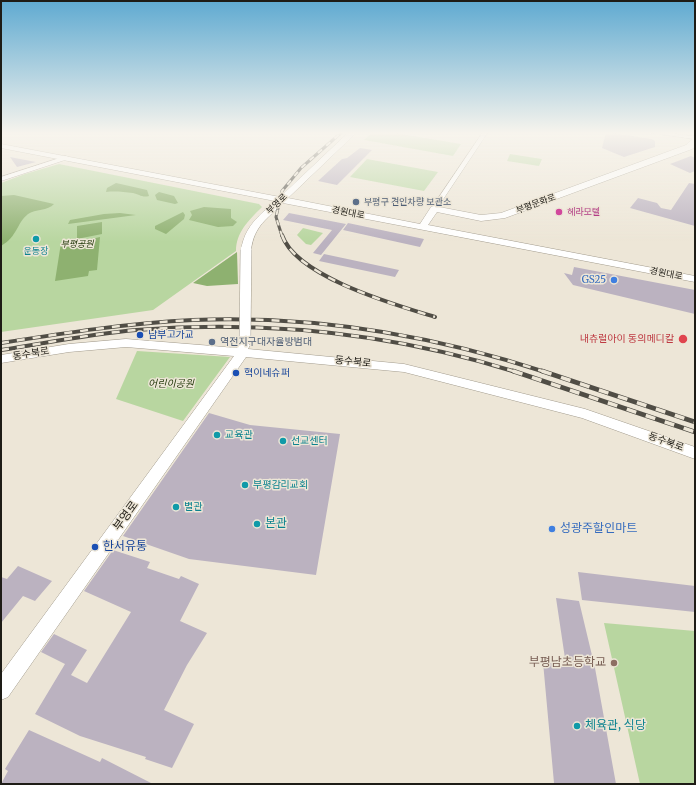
<!DOCTYPE html>
<meta charset="utf-8">
<style>
body{margin:0}
#map{position:relative;width:696px;height:785px;overflow:hidden;background:#ede6d7;font-family:Merriweather,serif}
canvas{display:block}
.frame{position:absolute;inset:0;border:2px solid #1e1c16;pointer-events:none}
</style>
<div id="map">
<canvas width="696" height="785"></canvas>
<div class="frame"></div>
</div>
<script>
const g = document.querySelector('canvas').getContext('2d');
g.lineJoin = 'round';
function paint(path, color) {
  g.fillStyle = color;
  g.fill(path, 'evenodd');
}
function stroke(path, color, width, dash) {
  g.strokeStyle = color;
  g.lineWidth = width;
  g.lineCap = dash ? 'butt' : 'round';
  g.setLineDash(dash || []);
  g.stroke(path);
}
function label(font, color, halo, rows, align = 'center') {
  g.font = font + ' Merriweather,"Noto Sans KR",serif';
  g.lineWidth = 3;
  g.setLineDash([]);
  g.textBaseline = 'middle';
  g.strokeStyle = halo;
  g.fillStyle = color;
  for (const [text, x, y, turn = 0] of rows) {
    g.save();
    g.translate(x, y);
    g.rotate((+turn || 0) * Math.PI / 180);
    g.textAlign = isNaN(turn) ? turn : align;
    if (halo) g.strokeText(text, 0, 0);
    g.fillText(text, 0, 0);
    g.restore();
  }
}
paint(new Path2D(`
 M372 132H390L461 144 453 156 364 140Z
 M510 154 542 159 539 166 507 161Z
 M367 159 438 172 424 191 350 177Z
 M59 164 259 204 262 207C249 220 236 232 236 251L153 310 1 332V183L25 174Z
 M303 228 323 233 311 245 306 244 297 235Z
 M137 351 230 357 183 421 116 399Z
 M604 623 695 631V784H640Z`), '#b8d6a0');
paint(new Path2D(`
 M116 183 147 190 149 196C142 198 139 194 133 193 124 192 115 191 106 192L107 188Z
 M159 192 174 196 178 203 175 204 157 200 155 195Z
 M14 195 54 204C48 211 35 209 28 214 16 224 18 236 1 246V196Z
 M204 207 231 209V218L237 222 233 226 218 227 189 220 192 215 190 211Z
 M183 212 185 215 184 219 166 234 155 229V226Z
 M120 213 136 215 68 224 70 220 104 214Z
 M102 222V234L77 239V226Z
 M100 237 97 270 89 271 88 276 55 281 61 243 83 241Z
 M237 252 238 284 207 286 193 283Z`), '#8eb170');
paint(new Path2D(`
 M606 132 652 139 655 141V147L624 157 602 148Z
 M360 148 372 150 337 185 318 181 342 159 347 158Z
 M691 156 695 158V171L690 173 670 164Z
 M10 157 36 162 17 167Z
 M689 183 695 184V226L630 208 638 198 657 203 661 208 671 210Z
 M289 213 346 224 321 255 313 253 332 230 283 220Z
 M348 223 424 239 420 247 343 230Z
 M324 254 399 270 395 277 319 261Z
 M574 267 695 290V314L573 285 564 273 572 275Z
 M209 413 250 425 340 434 316 575 189 559 123 536Z
 M113 550 150 562 147 568 179 579 181 576 199 584 180 621 207 633 187 665 164 710 194 724 172 768 145 759 146 757 80 736 35 714 65 664 41 652 54 634 87 650 71 675 87 683 131 612 84 591Z
 M18 566 52 581 35 601 23 596 1 623V577L7 579Z
 M578 572 695 586V612L582 600Z
 M556 598 579 601 595 668 616 784 554 783 543 662 566 665Z
 M29 730 100 762 102 758 153 784H1L8 771 5 769Z`), '#bbb2c0');
const street = new Path2D(`
 M483 132H488L436 210H432L431 209Z
 M645 132H659L694 136 695 139Z
 M66 156 68 157V159L1 181V177Z`);
const secondary = new Path2D(`
 M349 132H357L288 198 420 224 431 207 434 206 481 215 501 213 686 145 695 137V147L692 149 505 218 481 221 437 212 428 225 695 276V282L283 203C267 219 254 226 251 250L246 253 241 250C245 226 258 217 275 201L1 148V144L280 197Z
 M126 339 237 348 240 342 244 341 250 345 248 349 404 364 585 409 695 447V459L582 418 404 372 246 357 8 697 1 700V674L234 356 126 347 69 352 1 363V355L69 344Z`);
stroke(street, '#a29b8d', 1);
stroke(secondary, '#a29b8d', 1);
paint(street, '#fff');
paint(secondary, '#fff');
const railFar2 = new Path2D(`
 M282 236 276 217 282 191 301 168 342 132`);
const railFar1 = new Path2D(`
 M282 235C296 277 396 305 435 317
 M1 343C65 333 129 323 193 320 313 315 432 335 545 372
 M1 350C46 343 91 334 136 330 265 320 392 333 516 372`);
const rail = new Path2D(`
 M513 371 695 432
 M542 371 695 422`);
stroke(railFar2, '#504d45', 3);
stroke(railFar1, '#504d45', 4);
stroke(rail, '#504d45', 5);
stroke(railFar2, '#ede6d7', 2, [5.5]);
stroke(railFar1, '#ede6d7', 2.5, [8]);
stroke(rail, '#ede6d7', 3.5, [10]);
const secondaryBridge = new Path2D(`
 M245 339 246 250`);
stroke(secondaryBridge, '#a29b8d', 12, []);
stroke(secondaryBridge, '#fff', 11);
const sky = g.createLinearGradient(0, 0, 0, 242);
sky.addColorStop(0, '#5faad1');
sky.addColorStop(0.55, '#f7f4ed');
sky.addColorStop(1, '#f7f4ed00');
g.fillStyle = sky;
g.fillRect(0, 0, 696, 242);
for (const [x, y, r, color] of [
 [356,202,4,"#5c6f8a"],
 [559,212,4,"#d1479c"],
 [36,239,4,"#0f9aa8"],
 [614,280,4,"#3f7fe0"],
 [140,335,4,"#1a4fb4"],
 [683,339,5,"#e0444e"],
 [212,342,4,"#5c6f8a"],
 [236,373,4,"#1a4fb4"],
 [217,435,4,"#0f9aa8"],
 [283,441,4,"#0f9aa8"],
 [245,485,4,"#0f9aa8"],
 [176,507,4,"#0f9aa8"],
 [257,524,4,"#0f9aa8"],
 [552,529,4,"#3f7fe0"],
 [95,547,4,"#1a4fb4"],
 [614,663,4,"#8d6e63"],
 [577,726,4,"#0f9aa8"]
]) {
  const dot = new Path2D();
  dot.arc(x, y, r, 0, 2 * Math.PI);
  g.fillStyle = color;
  g.fill(dot);
  stroke(dot, '#ede6d7', 1.5);
}
label('9px', '#4e5e75', '#ede6d7', [
 ["부평구 견인차량 보관소",364,202]
], 'left');
label('9px', '#1e1c16', '#ede6d7', [
 ["부영로",277,204,-44],
 ["부평문화로",536,204,-20],
 ["경원대로",348,213,11],
 ["경원대로",666,274,11]
]);
label('9px', '#b23c85', '#ede6d7', [
 ["헤라모텔",567,212]
], 'left');
label('italic 9px', '#213708', '#ede6d7', [
 ["부평공원",77,244]
]);
label('9px', '#0d838f', '#ede6d7', [
 ["운동장",36,251]
]);
label('10px', '#366cbe', '#ede6d7', [
 ["GS25",606,280]
], 'right');
label('10px', '#164399', '#ede6d7', [
 ["남부고가교",148,335],
 ["혁이네슈퍼",244,373]
], 'left');
label('10px', '#be3a42', '#ede6d7', [
 ["내츄럴아이 동의메디칼",674,339]
], 'right');
label('10px', '#4e5e75', '#ede6d7', [
 ["역전지구대자율방범대",220,342]
], 'left');
label('10px', '#1e1c16', '#ede6d7', [
 ["동수북로",31,354,-9],
 ["동수북로",353,362,6],
 ["동수북로",666,442,20]
]);
label('italic 10px', '#213708', '#ede6d7', [
 ["어린이공원",171,384]
]);
label('10px', '#0d838f', '#ede6d7', [
 ["교육관",225,435],
 ["선교센터",291,441],
 ["부평감리교회",253,485],
 ["별관",184,507]
], 'left');
label('12px', '#1e1c16', '#ede6d7', [
 ["부영로",126,516,-54]
]);
label('12px', '#0d838f', '#ede6d7', [
 ["본관",265,524],
 ["체육관, 식당",585,726]
], 'left');
label('12px', '#366cbe', '#ede6d7', [
 ["성광주할인마트",560,529]
], 'left');
label('12px', '#164399', '#ede6d7', [
 ["한서유통",103,547]
], 'left');
label('12px', '#785e54', '#ede6d7', [
 ["부평남초등학교",606,663]
], 'right');
</script>
